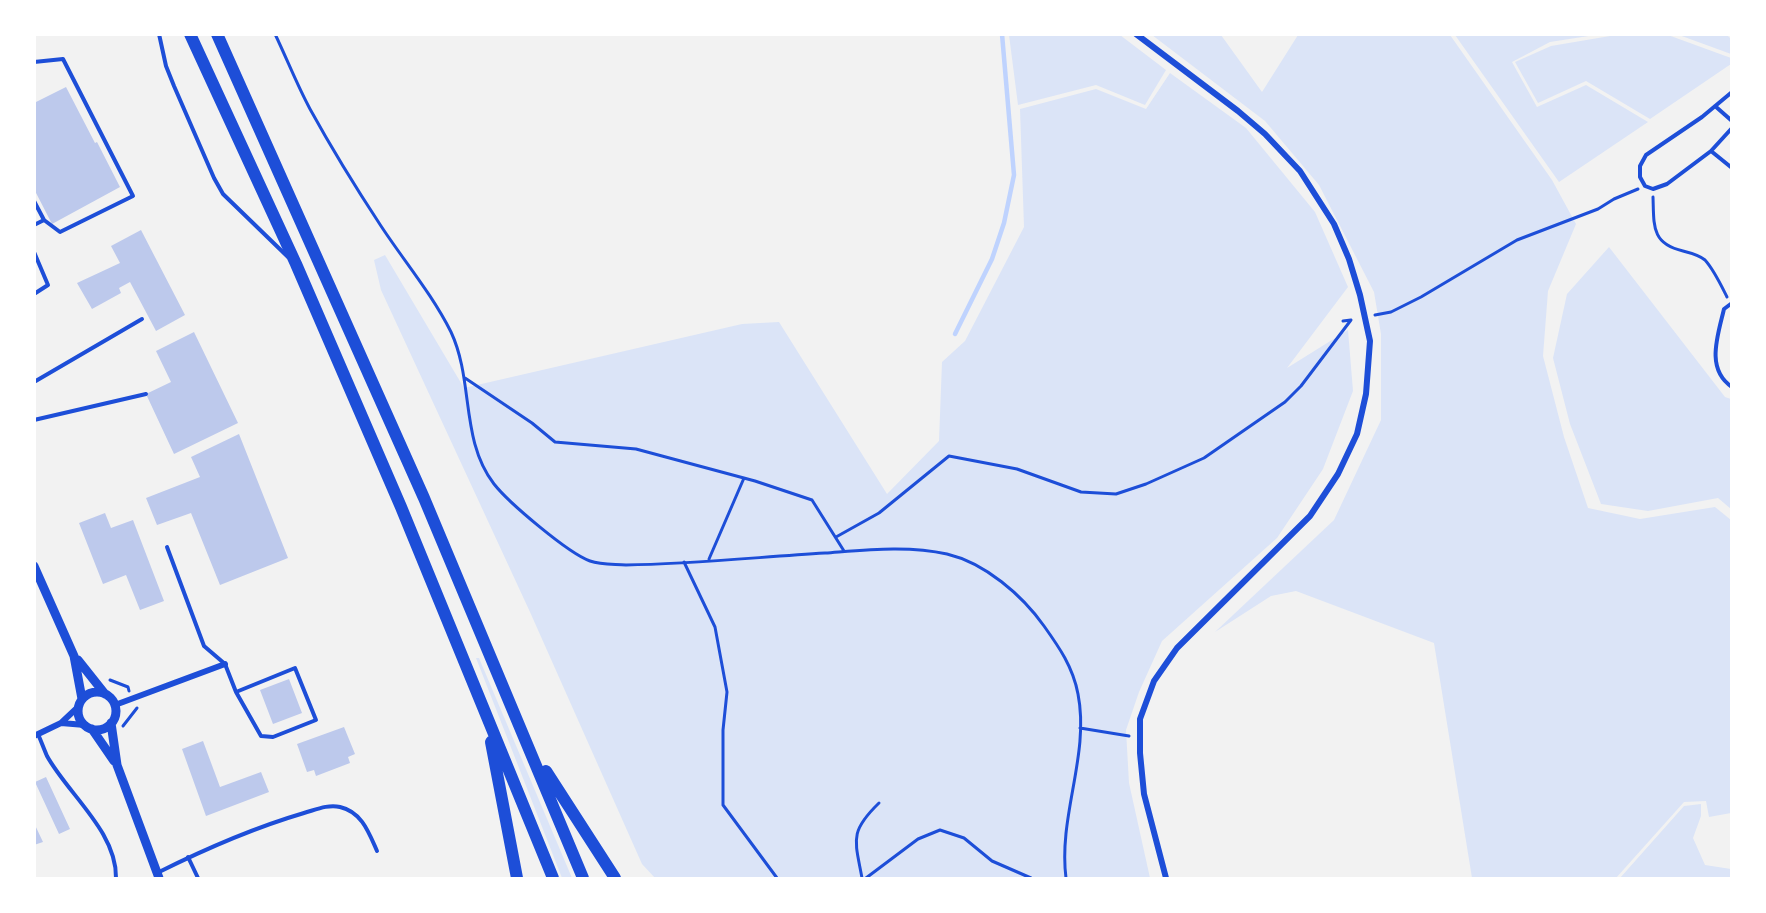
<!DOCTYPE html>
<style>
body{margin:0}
#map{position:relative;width:1766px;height:913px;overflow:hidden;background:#f2f2f2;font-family:"Source Sans 3",sans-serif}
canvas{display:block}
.frame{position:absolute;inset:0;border:36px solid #fff;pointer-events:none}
</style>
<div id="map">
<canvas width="1766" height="913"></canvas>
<div class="frame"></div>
</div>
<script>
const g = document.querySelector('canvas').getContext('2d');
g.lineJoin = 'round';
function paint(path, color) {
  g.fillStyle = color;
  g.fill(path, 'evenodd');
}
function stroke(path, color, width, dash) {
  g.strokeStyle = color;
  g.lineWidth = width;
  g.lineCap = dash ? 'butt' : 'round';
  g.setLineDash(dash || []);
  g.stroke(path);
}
paint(new Path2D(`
 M1009 35H1120L1166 70 1145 105 1096 85 1018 105Z
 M1152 35H1221L1262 92 1298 35H1450L1552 180 1576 224 1548 291 1543 356 1564 437 1588 508 1640 519 1715 507 1731 520V813L1709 817 1706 801 1684 802 1616 878H1472L1434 643 1296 591 1271 596 1215 632 1334 520 1381 420V334L1374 292 1319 185 1265 121Z
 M1455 35H1595L1550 42 1512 62 1537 107 1586 85 1648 122 1559 182Z
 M1616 35H1668L1731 58V64L1650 119 1586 81 1538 103 1515 62 1551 46Z
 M1679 35H1727L1731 39V54Z
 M1170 73 1246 128 1315 212 1348 287 1287 368 1348 330 1353 391 1323 469 1277 538 1162 641 1139 692 1126 730 1129 783 1150 878H655L642 864 530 612 381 290 374 260 385 255 464 388 742 324 779 322 887 494 939 441 942 362 965 341 1024 227 1020 109 1096 89 1146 109Z
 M1609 247 1725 397 1731 399V509L1718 498 1648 511 1601 504 1570 424 1553 358 1567 294Z
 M476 658H479L572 878H562Z
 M1701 804V816L1693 838 1705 865 1731 869V878H1620L1684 806Z`), '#dbe4f7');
stroke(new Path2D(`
 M955 334 992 259 1004 223 1014 175 1002 34`), '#bfd3fe', 4.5);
paint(new Path2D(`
 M66 87 95 143 97 142 120 187 52 224 34 189V103Z
 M141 230 185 315 156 331 130 282 119 288 121 293 92 309 77 283 120 263 111 246Z
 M194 332 238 423 174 454 146 394 171 382 156 351Z
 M239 434 288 558 220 585 191 513 157 525 146 498 200 477 191 457Z
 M105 513 111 528 133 520 164 601 140 610 126 575 103 584 79 523Z
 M289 679 302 713 273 724 260 690Z
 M344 727 355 754 348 757 350 763 316 776 314 770 307 772 297 744Z
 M203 741 220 787 261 772 269 792 206 816 182 749Z
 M46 777 70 829 59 834 35 782Z
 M34 823 43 842 34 845Z`), '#bdc9ec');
stroke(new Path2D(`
 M275 34C287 59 297 85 310 109 332 149 356 188 381 226 404 261 432 294 451 332 474 381 460 440 494 484 509 503 568 553 590 561 601 565 614 564 626 565 692 564 759 557 825 553 865 550 908 545 947 554 985 563 1022 595 1044 626 1059 647 1073 667 1078 694 1090 755 1058 816 1066 878
 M1653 197C1654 225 1651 244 1683 251 1691 253 1699 255 1705 260 1714 270 1721 285 1727 297
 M1375 315 1391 312 1421 297 1517 240 1598 209 1614 199 1638 189
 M1343 321 1351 320
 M465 378 532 423 555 442 636 449 755 481 812 500 844 551
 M836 537 879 513 949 456 1017 469 1081 492 1116 494 1146 484 1204 458 1285 402 1301 386 1351 320
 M709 559 744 478
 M684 562 715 627 727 692 723 730V805L777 878
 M110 680 128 687 129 691
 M123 726 137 708
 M1080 728 1129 736
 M862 878C855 840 849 832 879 803
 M866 878 918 839 940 830 964 838 992 861 1031 878`), '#1d4ed8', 3);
stroke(new Path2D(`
 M159 34 166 66 174 86 214 178 223 194 288 257
 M34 62 63 59 133 196 60 232 44 220 34 201
 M1715 106 1732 121
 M1732 128 1711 151 1732 168
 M1711 151 1667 184 1653 189 1645 186 1640 177V166L1646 155 1702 117 1732 92
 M34 225 44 220
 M34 252 48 285 34 294
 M1732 303 1724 309C1718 335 1705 369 1732 387
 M34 382 142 319
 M34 420 146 394
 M167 547 204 646 225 664 236 692 295 668 316 720 273 737 261 736 236 692
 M38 734C41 741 44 749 47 756 68 794 117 832 116 878
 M188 857 198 878
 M157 873C205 849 253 828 304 813 315 810 328 804 340 807 362 812 369 833 377 851`), '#1d4ed8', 4);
stroke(new Path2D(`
 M1136 34 1238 111 1265 134 1300 171 1334 224 1349 259 1360 295 1370 341 1366 394 1357 434 1338 474 1310 516 1177 648 1154 681 1140 719V753L1144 794 1166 878
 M115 705 225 664
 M61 723 85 725
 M34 736 61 723 78 707`), '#1d4ed8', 6);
stroke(new Path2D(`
 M34 566 74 656 82 699
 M78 660 105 694
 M78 711a19 19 0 1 1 38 0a19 19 0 1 1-38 0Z
 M111 723 117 765 159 878
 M92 729 114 761`), '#1d4ed8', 9);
stroke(new Path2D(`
 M190 34 296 264 401 507 553 878
 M217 34 424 498 583 878
 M491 742 517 878
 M546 771 615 878`), '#1d4ed8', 12);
</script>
